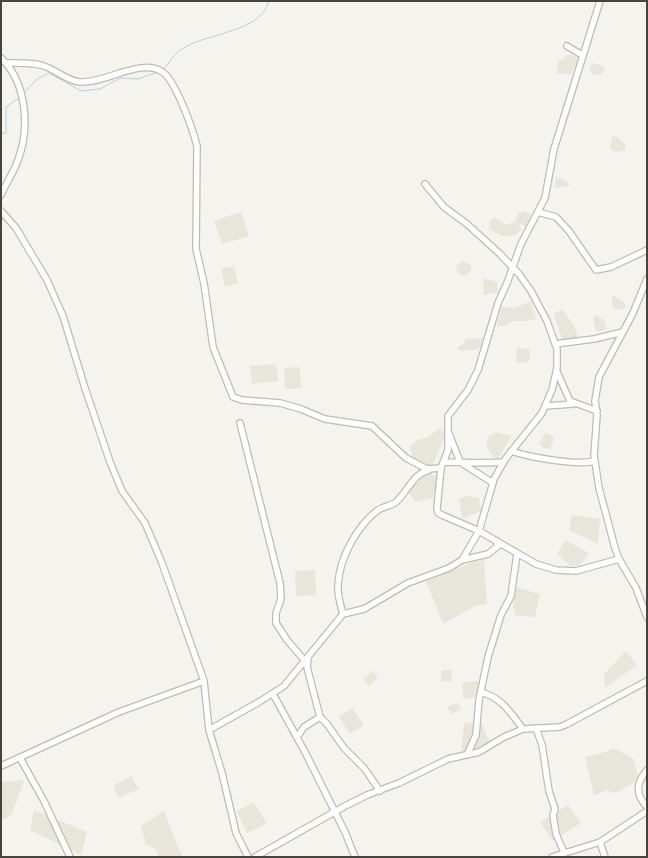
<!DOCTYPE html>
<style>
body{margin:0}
#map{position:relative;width:648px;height:858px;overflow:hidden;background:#f5f3ed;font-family:"Public Sans",sans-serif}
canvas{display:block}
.frame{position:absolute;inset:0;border:2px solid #49443b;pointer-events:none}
</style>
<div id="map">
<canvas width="648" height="858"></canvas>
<div class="frame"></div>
</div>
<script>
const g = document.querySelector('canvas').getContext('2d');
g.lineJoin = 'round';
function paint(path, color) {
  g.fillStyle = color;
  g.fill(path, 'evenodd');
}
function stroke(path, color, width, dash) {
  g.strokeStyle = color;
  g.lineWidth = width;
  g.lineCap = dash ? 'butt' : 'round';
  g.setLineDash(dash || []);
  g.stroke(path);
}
paint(new Path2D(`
 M566 55H572L578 59 571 75 556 73 558 61 564 59Z
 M595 63 605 68 602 74 592 75 590 71 591 65Z
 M612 136 618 137 626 146 625 150 617 152 611 150 609 144 612 141Z
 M556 177 567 181 570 186 555 188Z
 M525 211 531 215 526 227 521 224 519 226 522 229 516 235 502 236 489 229 490 221 494 217 506 225 515 222 518 213Z
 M241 212 249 236 222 244 214 221Z
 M462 261 470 264 472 269 467 275H461L456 270 457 265Z
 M234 266 238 283 225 287 221 269Z
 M483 278 497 282 498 292 483 295 484 291Z
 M612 296H615L625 303V308L618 310 613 309Z
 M531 301 533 310 537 319 527 321H514L504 326H497L501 307 515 308Z
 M562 309 575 327 578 338 562 340 554 314Z
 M596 315 604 320 607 329 596 332 593 319Z
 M483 338V346L478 349 460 351 457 347 465 343V339Z
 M517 347 530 350 529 362 516 363Z
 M276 364 278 381 252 384 250 366Z
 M300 367 301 388 285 389 284 368Z
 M440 428 444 436V439L432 466H429L413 459 410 446 419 439 427 438Z
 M496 432 512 436 498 459 492 455 487 447V438Z
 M545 433 550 434 554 439 550 449 543 448 539 443Z
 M426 474 437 475 433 498 415 502 408 492Z
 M467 496 479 498 481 511 462 519 459 499Z
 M572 515 600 519 598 544 569 530Z
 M565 540 589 553 579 566H571L557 554Z
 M484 560 487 604 475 606 443 624 426 581 474 562Z
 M315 570 316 595 296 596 295 571Z
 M515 587 540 594 535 617 515 615 513 608Z
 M626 651 637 665 605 688 604 674Z
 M442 670H452L451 682 441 681Z
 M373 671 378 677 369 686 363 679Z
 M475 681 480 682 479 694 475 697 466 699 463 696 462 683Z
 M455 703H458L461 710 451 714 447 707Z
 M352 708 364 725 350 734 339 717Z
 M481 722 491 744 480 751 461 753 464 725 466 723Z
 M614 748 633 758 639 780 626 787 621 791 612 793 608 790 594 795 585 757 605 752Z
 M131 776 139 789 118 798 114 785Z
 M24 780 11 816 1 821V782Z
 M254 802 267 824 247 833 237 811Z
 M568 805 581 823 553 841 540 822Z
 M34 810 87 832 81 855 30 830Z
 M164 811 178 847 183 857H159L156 849 146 845 141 826Z`), '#e8e5db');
stroke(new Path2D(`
 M164 69C169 63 175 53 182 49 205 33 261 33 269 1
 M24 93 37 79 49 73 81 91 100 89 120 78 138 79 158 72
 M1 134 6 133V107L19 98`), '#b0d0eb', 1);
const minor = new Path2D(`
 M600 1 554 149 545 198 521 244 507 283 498 303 478 370 468 390 448 416V450L441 468 437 508 438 513 442 515 479 531 536 564 556 570 576 571 619 559
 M567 46 582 55
 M1 58C27 83 30 128 18 160 14 172 6 183 1 195
 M6 63C18 63 33 62 44 66 56 70 66 80 79 82 93 83 107 77 120 73 133 69 149 64 161 71 175 78 193 130 197 146L196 249 204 283 213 347 233 397 242 400 280 403 301 409 325 419 372 426 406 458 427 469 441 468
 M1 211 16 228 47 280 63 316 84 385 110 462 122 491 145 523 162 563 204 681 209 730 222 773 236 833 248 857
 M538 212 556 217 569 231 596 270 611 267 647 250
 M647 279 633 313 599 377 595 401 597 415 594 455 599 488 615 548 619 559 636 588 647 617
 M555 344 594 339 623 332
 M557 372 570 401 597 411
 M545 406 573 404
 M240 423 280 583 281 599 276 613V623L287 640 305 661
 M448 431 460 462 493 483
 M511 451C529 457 577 466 594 461
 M444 462C464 462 484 464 503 462
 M462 560 488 554 498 546 497 541
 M343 614C340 604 337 594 338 584 340 557 357 526 378 510 384 506 391 506 396 502 408 491 413 474 429 470
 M481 692C502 698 510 712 523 729
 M273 694 305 752 345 832 355 857
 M320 717 327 724 344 748 364 768 380 791
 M536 728 542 745 549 791 555 809 553 815 556 834 564 852
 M209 730 259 702 284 686 343 614 364 609 408 583 449 568 462 560 479 531 494 479 506 458 542 413 552 390 557 368V349L547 321 531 291 519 274 500 254 467 224 444 207 425 184
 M297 737 304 727 320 717 307 667 308 658
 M467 755 476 735 479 700 488 657 501 615 511 596 517 554
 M20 758 44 801 70 857
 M1 766 119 712 204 681
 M647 770C636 783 635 794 647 807
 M600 842 605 857
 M255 857 345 806 367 795 399 783 448 759 479 752 504 737 523 729 560 727 567 724 647 681
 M552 857 600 842 647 811`);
stroke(minor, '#c0bbb0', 8);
stroke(minor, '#fff', 5.5);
</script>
